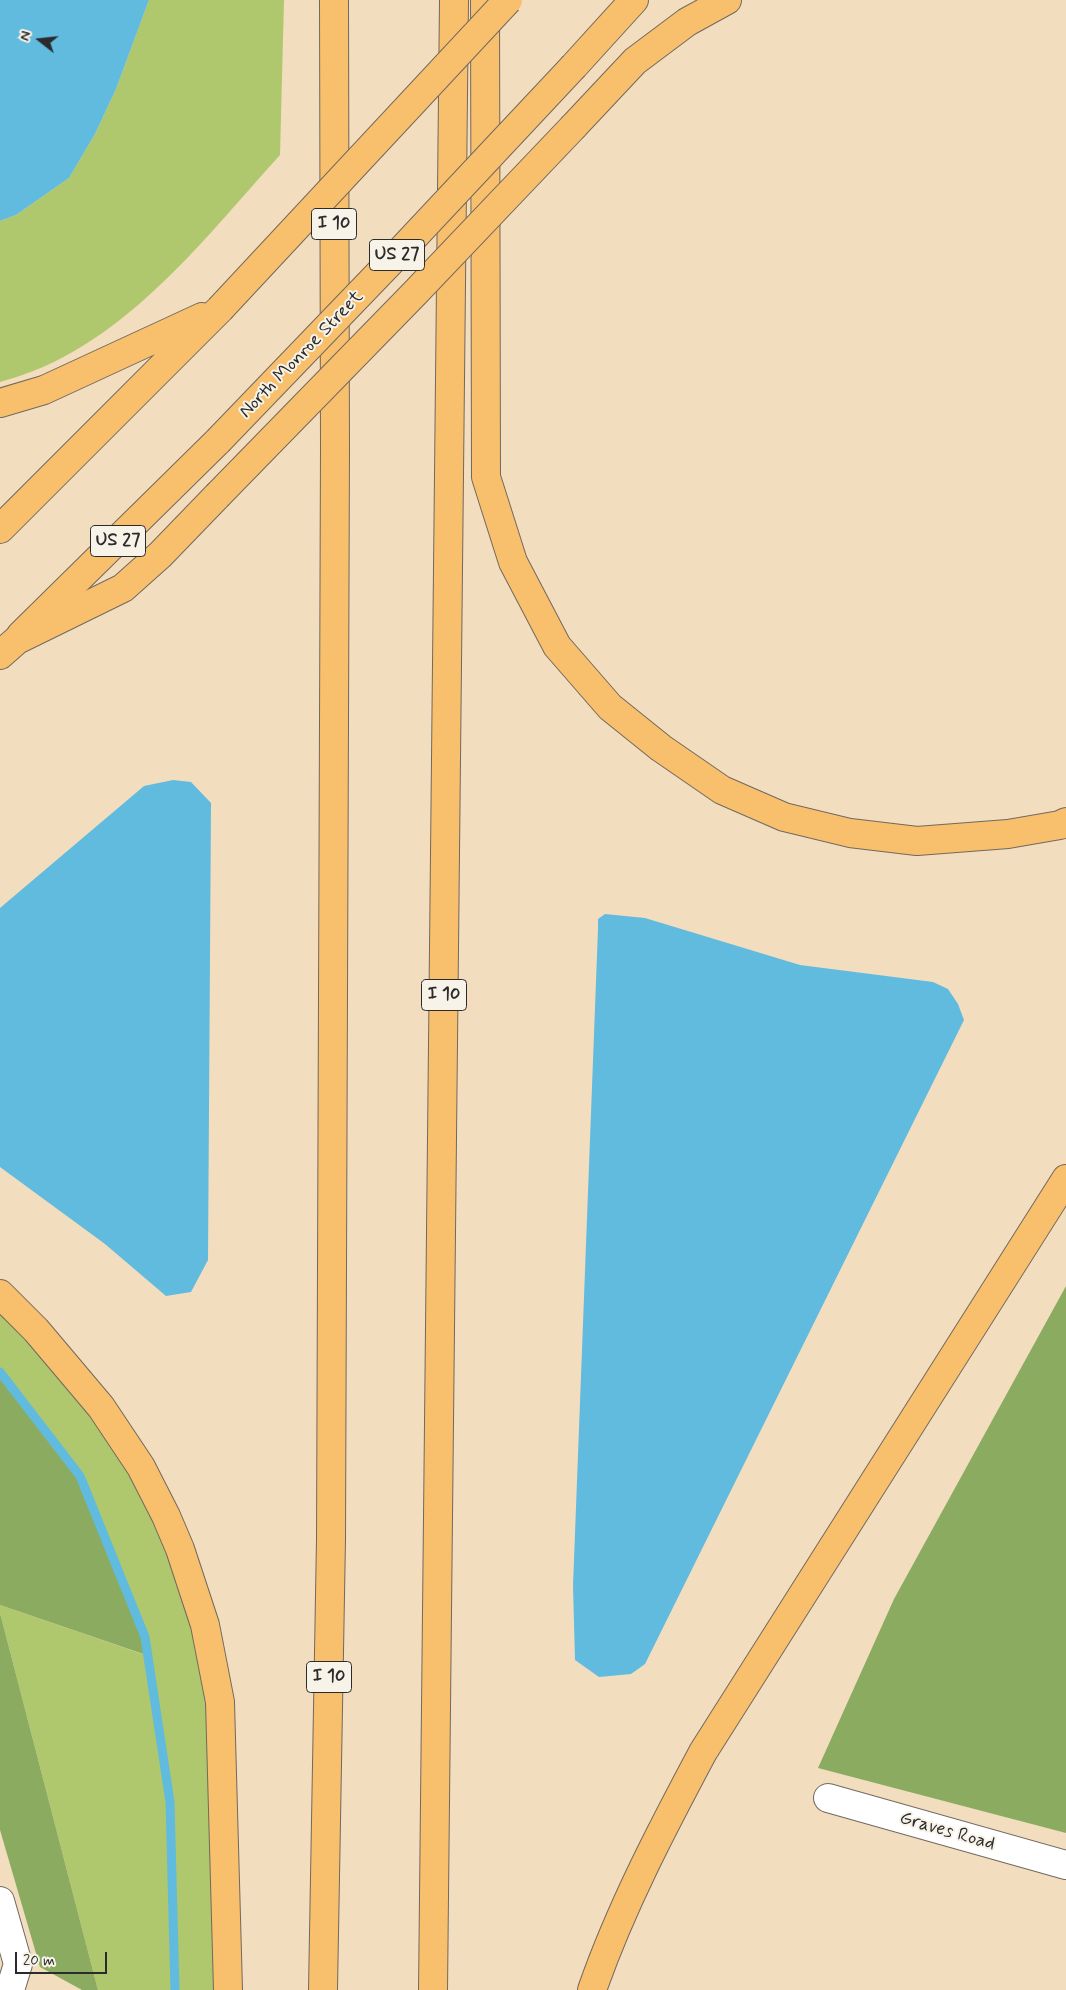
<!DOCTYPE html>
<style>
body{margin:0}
#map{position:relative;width:1066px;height:1990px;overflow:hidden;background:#f3ddbf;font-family:Mynerve,sans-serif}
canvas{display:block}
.north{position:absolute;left:15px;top:15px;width:50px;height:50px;-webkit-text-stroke:4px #f7f3e8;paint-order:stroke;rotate:286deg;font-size:14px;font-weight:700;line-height:20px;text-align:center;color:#2b2b2b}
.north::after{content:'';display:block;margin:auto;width:18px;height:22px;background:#2b2b2b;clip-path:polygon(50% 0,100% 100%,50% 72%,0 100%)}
.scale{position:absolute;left:15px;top:1952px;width:92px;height:22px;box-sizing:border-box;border:2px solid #2b2b2b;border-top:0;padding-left:6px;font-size:15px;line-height:18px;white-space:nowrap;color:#2b2b2b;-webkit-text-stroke:4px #f7f3e8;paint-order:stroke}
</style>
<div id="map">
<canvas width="1066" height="1990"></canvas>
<div class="north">N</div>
<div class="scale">20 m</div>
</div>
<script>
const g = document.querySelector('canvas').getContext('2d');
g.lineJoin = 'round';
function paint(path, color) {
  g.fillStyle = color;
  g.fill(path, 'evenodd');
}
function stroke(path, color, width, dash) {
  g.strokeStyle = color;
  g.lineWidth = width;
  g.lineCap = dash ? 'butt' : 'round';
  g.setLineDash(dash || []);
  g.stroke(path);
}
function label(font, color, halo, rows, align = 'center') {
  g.font = font + ' Mynerve,sans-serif';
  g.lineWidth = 4;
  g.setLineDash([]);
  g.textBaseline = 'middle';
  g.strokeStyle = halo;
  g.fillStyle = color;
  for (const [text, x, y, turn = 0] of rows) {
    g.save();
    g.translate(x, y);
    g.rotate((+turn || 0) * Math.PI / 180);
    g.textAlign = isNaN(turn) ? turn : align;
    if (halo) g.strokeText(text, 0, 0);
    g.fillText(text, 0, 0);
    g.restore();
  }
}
paint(new Path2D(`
 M149 0H284L280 155C201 242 120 351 0 382V221L16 215 69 178 95 134 116 89Z
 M0 1310 52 1364 124 1458 162 1536 182 1593 196 1643 208 1702 217 1990H98L0 1613V1605L151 1657 80 1476 0 1372Z`), '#afc86d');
paint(new Path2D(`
 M1066 1286V1833L818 1768 894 1599Z
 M0 1372 80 1476 152 1657 0 1605Z
 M0 1613 98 1990H82L40 1967 0 1830Z`), '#8bac60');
paint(new Path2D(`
 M0 0H149L116 89 95 134 69 178 16 215 0 221Z
 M173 780 191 782 211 803 208 1260 191 1292 166 1296 105 1244 0 1167V908L144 786Z
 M605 914 645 918 800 965 933 982 948 989 958 1004 964 1020 645 1664 631 1674 599 1677 575 1660 573 1586 598 929V919Z`), '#60bbde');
stroke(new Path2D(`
 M0 1372 80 1476 145 1637 170 1802 175 1990`), '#60bbde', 9);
const minor = new Path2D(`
 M828 1798 1066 1865
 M0 1901 18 1964 10 1990`);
const major = new Path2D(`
 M574 66 634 0
 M21 635 218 441`);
const highway = new Path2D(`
 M485 0 486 477 513 562 557 646 610 707 661 748 722 790 784 817 850 833 917 841 1008 834 1060 825 1066 822
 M574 126 635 61 687 22 727 0
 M0 403 44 390 202 317
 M0 529 220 309
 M0 655 17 640 123 588 160 555 217 496
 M0 1294 36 1330 101 1407 141 1467 166 1516 180 1549 205 1625 220 1702 228 1990
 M323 1990 331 1539 335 448 334 0
 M433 1990 454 0
 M592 1990C621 1907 662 1829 703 1752L1066 1179`);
stroke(minor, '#71695f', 30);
stroke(major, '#71695f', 30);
stroke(highway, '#71695f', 30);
stroke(minor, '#fff', 28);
stroke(major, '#f8bf6c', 28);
stroke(highway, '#f8bf6c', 28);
const majorBridge = new Path2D(`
 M218 441 395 257 574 66`);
const highwayBridge = new Path2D(`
 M220 309 508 0
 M217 496 415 293 574 126`);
stroke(majorBridge, '#71695f', 30, []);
stroke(highwayBridge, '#71695f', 30, []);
stroke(majorBridge, '#f8bf6c', 28);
stroke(highwayBridge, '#f8bf6c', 28);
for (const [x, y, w] of [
 [334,224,45],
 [397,255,55],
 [118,541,55],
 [444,995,45],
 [329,1677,45]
]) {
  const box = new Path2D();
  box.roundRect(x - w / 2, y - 15.5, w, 31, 4);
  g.fillStyle = '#f7f3e8';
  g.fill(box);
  stroke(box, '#2b2b2b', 1);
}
label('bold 18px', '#2b2b2b', null, [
 ["I 10",334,224],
 ["US 27",397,255],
 ["US 27",118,541],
 ["I 10",444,995],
 ["I 10",329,1677]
]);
label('19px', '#2b2b2b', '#f7f3e8', [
 ["North Monroe Street",302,355,-46],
 ["Graves Road",947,1832,16]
]);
</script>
